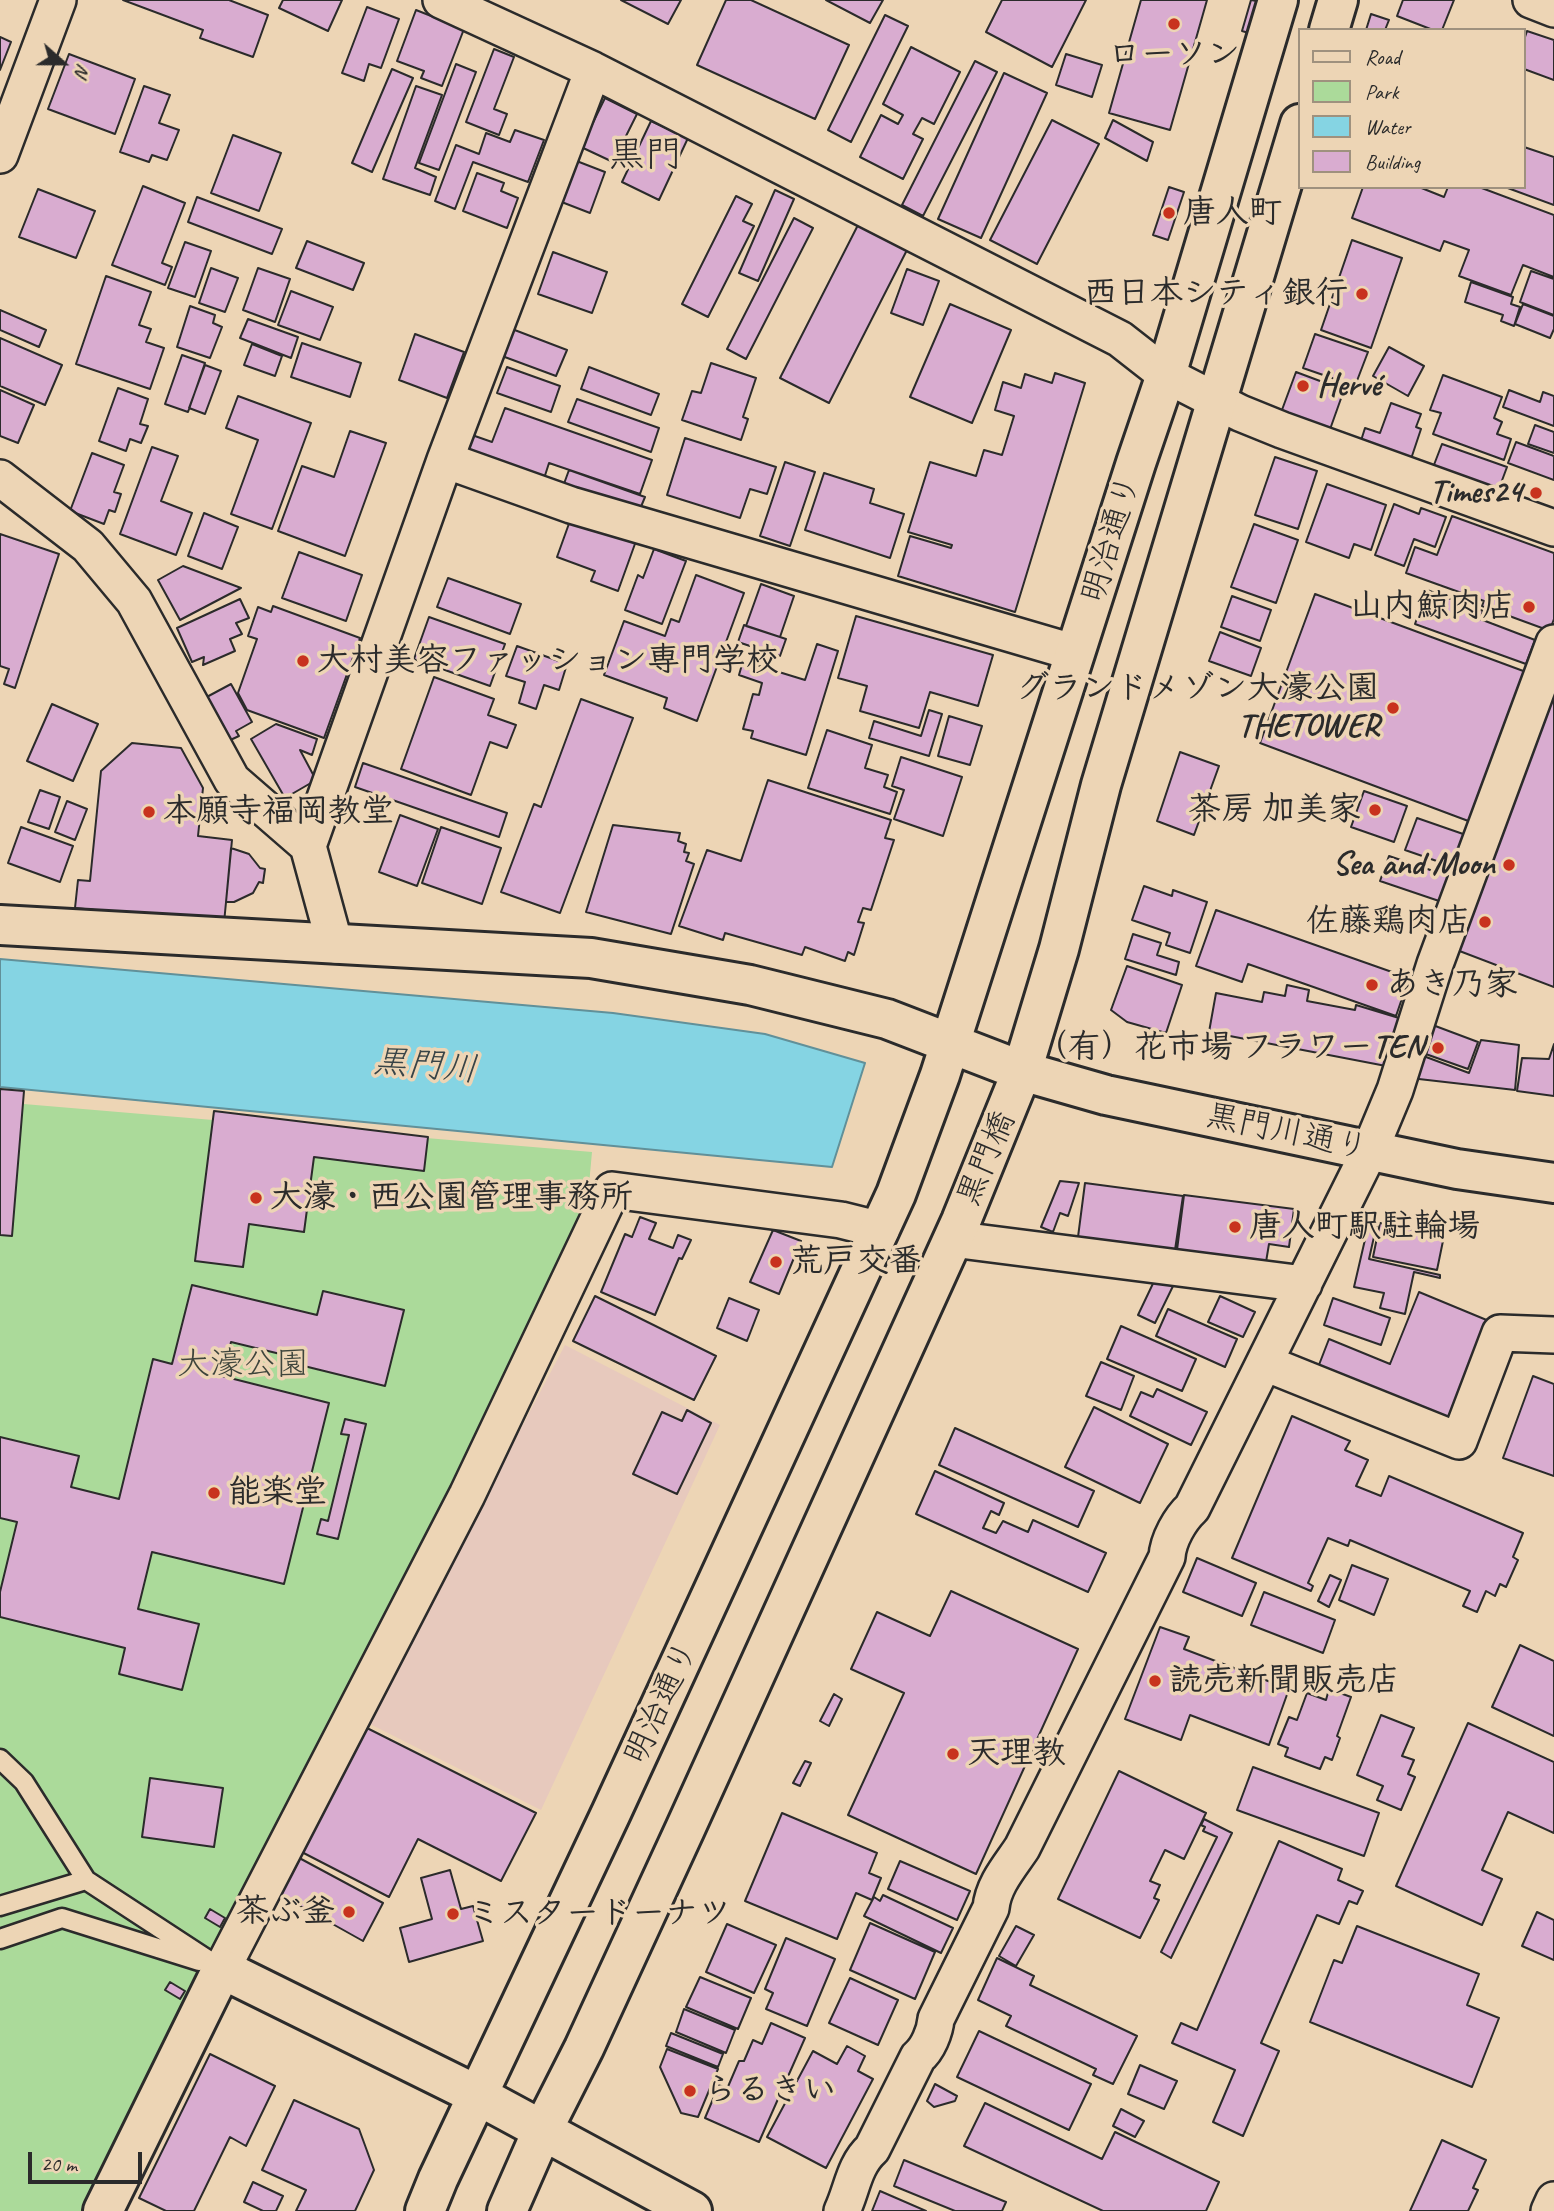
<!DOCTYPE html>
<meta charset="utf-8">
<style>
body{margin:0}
#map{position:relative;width:1554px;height:2211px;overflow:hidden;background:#edd5b5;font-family:Caveat,sans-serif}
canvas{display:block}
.legend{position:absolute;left:1298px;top:28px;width:228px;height:161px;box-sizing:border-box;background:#edd5b5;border:2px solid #9f917e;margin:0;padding:9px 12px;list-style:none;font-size:21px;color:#2b2b2b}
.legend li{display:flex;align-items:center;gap:14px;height:35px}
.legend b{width:35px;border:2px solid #9f917e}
.north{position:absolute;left:28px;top:28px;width:70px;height:70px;-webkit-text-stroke:5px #edd5b5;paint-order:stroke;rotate:111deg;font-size:19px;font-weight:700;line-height:28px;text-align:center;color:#2b2b2b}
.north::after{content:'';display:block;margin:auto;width:24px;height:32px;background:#2b2b2b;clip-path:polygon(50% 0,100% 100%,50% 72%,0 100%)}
.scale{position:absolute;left:28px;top:2152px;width:114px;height:32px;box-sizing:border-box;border:4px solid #2b2b2b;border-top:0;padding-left:9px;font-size:21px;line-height:24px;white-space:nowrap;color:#2b2b2b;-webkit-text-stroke:5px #edd5b5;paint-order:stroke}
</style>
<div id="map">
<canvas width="1554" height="2211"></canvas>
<ul class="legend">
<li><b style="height:9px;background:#edd5b5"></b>Road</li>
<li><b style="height:19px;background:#abda9a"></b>Park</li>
<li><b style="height:19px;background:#85d4e3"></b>Water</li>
<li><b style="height:19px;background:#d9acd0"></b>Building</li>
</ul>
<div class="north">N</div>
<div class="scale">20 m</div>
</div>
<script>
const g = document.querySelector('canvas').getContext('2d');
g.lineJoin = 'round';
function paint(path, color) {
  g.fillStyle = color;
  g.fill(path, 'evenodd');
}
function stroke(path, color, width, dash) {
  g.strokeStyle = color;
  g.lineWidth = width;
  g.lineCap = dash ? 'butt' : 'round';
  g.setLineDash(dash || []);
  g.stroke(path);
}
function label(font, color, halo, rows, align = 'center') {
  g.font = font + ' Caveat,"Klee One",sans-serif';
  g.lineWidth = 7;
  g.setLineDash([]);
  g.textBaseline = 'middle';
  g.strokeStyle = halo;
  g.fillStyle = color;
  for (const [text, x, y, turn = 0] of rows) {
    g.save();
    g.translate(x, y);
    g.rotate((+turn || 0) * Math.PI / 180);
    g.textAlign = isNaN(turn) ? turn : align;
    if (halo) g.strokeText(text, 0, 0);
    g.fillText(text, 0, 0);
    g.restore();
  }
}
paint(new Path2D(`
 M565 1345 720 1425 541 1810 366 1722Z`), '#e7c9bd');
paint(new Path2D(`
 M0 1102 592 1152 588 1196 460 1474 89 2211H0Z`), '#abda9a');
const water = new Path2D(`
 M0 959 613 1013 765 1034 865 1063 832 1167 0 1087Z`);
paint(water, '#85d4e3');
stroke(water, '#619099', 2);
const building = new Path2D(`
 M123 0H229L268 15 253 57 200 38 203 30Z
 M283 0H342L328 31 279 8Z
 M621 0H681L668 24Z
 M726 0H751L849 45 815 119 697 65Z
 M826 0H883L870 23Z
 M1002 0H1086L1052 67 986 32Z
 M1141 0H1207L1170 130 1109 113Z
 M1251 0 1268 3 1259 36 1242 31Z
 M1403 0H1454L1442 30H1433L1397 16Z
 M367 7 399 19 381 68 369 64 364 81 342 73Z
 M416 10 464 29 442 86 421 78 424 71 397 61Z
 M1371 14 1389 20 1385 30H1366Z
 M885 15 908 26 851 142 828 130Z
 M1527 31 1554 40V80L1524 69V40Z
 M0 37 11 42 0 70Z
 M911 47 960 72 934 124 922 118 913 134 923 139 903 179 860 157 881 115 898 124 903 115 883 104Z
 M494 49 514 57 494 109 507 114 499 135 466 122Z
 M69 54 135 79 115 134 48 109Z
 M1066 54 1102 65 1092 97 1056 85Z
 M975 61 997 72 923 216 902 205Z
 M456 64 476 72 439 170 419 163Z
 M392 69 413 78 372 172 352 163Z
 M1004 73 1047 93 981 238 938 219Z
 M144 86 170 95 159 123 179 130 167 160 152 155 149 162 120 152Z
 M416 86 442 95 415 168 436 177 430 195 383 179Z
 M605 98 637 114 613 162 581 147Z
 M1052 120 1099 144 1037 264 990 240Z
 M1113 120 1153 142 1147 161 1105 138Z
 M651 121 688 138 659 200 622 182Z
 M515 130 544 140 528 182 473 162 455 209 435 201 456 145 479 154 486 133 510 142Z
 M233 135 281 153 259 211 211 193Z
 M1524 147 1554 157V205L1505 187H1524Z
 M574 160 605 172 590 213 559 201Z
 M477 173 504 183 501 191 518 198 507 228 463 211Z
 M143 186 185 203 162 263 172 267 165 285 112 265Z
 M1169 187 1184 192 1168 240 1153 235Z
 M1363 187H1419L1444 197 1448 187H1479L1554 215V277L1523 265 1511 295 1459 276 1469 250 1444 241 1440 251 1352 218Z
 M38 189 95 211 76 258 19 237Z
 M775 190 794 199 758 281 739 273Z
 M736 196 752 204 743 221 754 226 708 317 682 304Z
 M197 197 282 229 272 254 188 222Z
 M794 218 813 228 746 359 727 349Z
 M859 223 908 248 829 403 780 378Z
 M1352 240 1402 258 1371 348 1321 330Z
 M307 241 364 263 353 290 296 268Z
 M185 242 211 251 195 297 168 288Z
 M553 252 607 272 592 313 538 294Z
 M211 268 238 278 225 312 199 303Z
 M258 268 290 279 275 322 243 310Z
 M907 269 939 281 923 325 891 313Z
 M1531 271 1554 279V315L1520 302Z
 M106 276 151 292 139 325 151 329 146 342 164 348 150 389 76 364Z
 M1471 282 1513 297 1511 304 1520 307 1514 326 1501 321 1503 315 1465 302Z
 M291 291 333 307 320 340 278 325Z
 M950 304 1011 330 972 423 910 397Z
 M1523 304 1554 316V329L1550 338 1515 324Z
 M190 306 215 315 213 323 222 327 210 358 177 347Z
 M0 310 46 330 39 347 0 330Z
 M248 319 298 337 291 358 240 338Z
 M512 329 567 350 556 376 502 356Z
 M415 334 464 352 447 398 399 380Z
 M1315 334 1368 352 1355 386 1303 368Z
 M0 338 62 365 45 405 0 386Z
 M302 343 361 363 350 397 291 377Z
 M252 344 282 356 275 376 244 365Z
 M1389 347 1424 366 1408 396 1373 376Z
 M182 355 205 363 188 412 165 404Z
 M711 363 756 378 743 417 748 419 741 440 682 420 692 391 701 393Z
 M205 365 221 371 205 414 189 408Z
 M507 367 560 386 551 412 497 393Z
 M589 367 659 394 651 415 581 389Z
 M1296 372 1344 390 1328 435 1279 418Z
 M1055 373 1085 383 1015 612 898 576 910 536 951 548 952 545 908 532 930 462 976 476 984 450 1002 455 1014 416 995 410 1003 382 1021 388 1025 374 1052 383Z
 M1443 375 1502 397 1494 418 1502 422 1497 434 1511 439 1504 460 1433 434 1441 413 1430 410Z
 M118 388 148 399 140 424 148 426 141 443 130 439 126 451 99 441Z
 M0 390 34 405 18 443 0 436Z
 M1509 390 1540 402 1543 392 1554 396V426L1503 407Z
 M238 396 311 423 272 529 231 514 258 440 226 428Z
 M577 399 659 428 651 452 568 422Z
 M1391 403 1421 414 1416 427 1421 429 1409 465 1359 447 1365 428 1380 433Z
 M505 408 652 460 640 494 549 463 541 488 463 460 472 435 492 442Z
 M1535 425 1554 432V453L1528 444Z
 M350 431 386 443 345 556 278 531 302 466 334 477Z
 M685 438 776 467 767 494 750 489 740 518 667 495Z
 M1516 442 1554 456V480L1508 463Z
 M1442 444 1507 467 1497 494 1432 470Z
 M152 447 178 456 161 501 192 513 176 555 120 534Z
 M92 453 124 465 114 492 121 494 115 512 109 510 104 524 70 511Z
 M1275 457 1317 471 1298 529 1255 515Z
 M785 462 815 472 790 546 760 536Z
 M569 470 645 497 638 514 561 492Z
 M824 473 874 489 870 503 904 514 890 558 805 530Z
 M1327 484 1386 505 1371 550 1354 544 1349 558 1306 542Z
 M1394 504 1419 514 1421 508 1446 517 1435 547 1414 539 1404 566 1375 555Z
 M204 513 238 527 222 569 188 556Z
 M1452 516 1554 553V619L1545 643 1538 640 1542 628 1482 606 1484 601 1406 573 1415 547 1437 555Z
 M571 518 636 541 618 591 591 581 595 571 557 557Z
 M1254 524 1298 540 1276 603 1231 587Z
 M0 534 59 554 15 688 4 684 9 669 0 666Z
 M654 549 686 561 662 624 625 610 638 575 643 578Z
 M299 552 362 575 346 621 282 598Z
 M183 566 241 588 180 620 158 580Z
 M696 575 744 593 697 721 664 708 667 698 604 675 624 621 665 636 671 619 679 622Z
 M448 578 521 604 510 634 437 607Z
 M761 584 794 596 780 637 746 626Z
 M1427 590 1483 611 1480 619 1535 640 1526 664 1415 624Z
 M1315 594 1526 672 1471 822 1260 743Z
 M1232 596 1271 610 1260 641 1221 627Z
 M240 599 249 618 236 623 242 634 230 639 235 651 203 665 204 657 192 662 177 628Z
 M273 606 360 638 324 738 247 710 238 693 257 639 248 636 258 607 271 612Z
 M856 616 993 655 978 706 930 692 919 728 860 711 867 686 838 678Z
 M429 617 505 644 490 686 414 659Z
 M744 625 786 639 780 656 738 642Z
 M1220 632 1261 648 1251 676 1209 661Z
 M817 644 838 651 806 755 751 738 753 731 743 729 753 694 759 695 762 683 739 675 743 661 805 680Z
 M517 646 567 664 559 690 544 685 536 709 519 703 525 682 506 676Z
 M1554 671V987L1449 947Z
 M434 677 494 699 488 715 516 725 507 748 490 742 471 795 401 769Z
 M231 684 252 722 236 731 239 736 226 742 203 699Z
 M581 699 633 718 560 913 501 892 534 804 541 807Z
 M52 704 98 724 73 781 27 761Z
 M929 710 942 714 929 756 869 738 874 721 921 736Z
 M949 716 982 726 970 765 938 756Z
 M276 724 317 739 312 755 300 750 316 780 285 798 251 739Z
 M827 730 872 745 865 768 888 775 884 787 897 792 890 814 808 788Z
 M132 743 181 748 203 788 198 836 232 840 224 923 75 908 78 880 90 881 101 771Z
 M1180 752 1219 766 1194 835 1157 821Z
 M901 757 962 777 943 836 894 819 904 790 892 786Z
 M363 763 507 813 499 837 355 787Z
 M768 780 891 820 885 838 894 840 871 910 863 908 858 922 864 923 854 955 848 952 845 961 805 947 802 955 725 933 723 940 679 926 707 850 741 861Z
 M40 790 60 797 49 829 28 822Z
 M1364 791 1407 806 1394 842 1351 827Z
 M67 801 87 809 75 840 55 832Z
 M400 815 438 829 417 886 379 872Z
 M1417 818 1466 835 1454 867 1405 850Z
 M613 825 680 833 678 841 686 844 684 852 689 853 686 861 694 864 671 934 586 912Z
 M21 827 73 846 60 882 8 863Z
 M441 827 501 848 482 904 422 883Z
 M231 848 249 854 260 868 265 869 263 883 259 882 253 893 234 902H226Z
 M1389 856 1451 877 1442 902 1380 881Z
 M1144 886 1172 896 1173 890 1207 902 1190 953 1166 945 1170 933 1132 920Z
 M1216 910 1409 978 1396 1016 1248 964 1242 982 1196 966Z
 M1133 934 1161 943 1157 955 1179 962 1176 975 1125 959Z
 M1127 966 1182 985 1166 1033 1127 1022 1111 1010Z
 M1287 985 1309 990 1307 1001 1355 1010 1356 1005 1399 1018 1386 1066 1209 1032 1216 993 1262 1002 1264 992 1285 996Z
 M1430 1024 1478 1042 1468 1069 1420 1052Z
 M1481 1040 1519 1045 1515 1090 1410 1078 1418 1054 1469 1073Z
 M1554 1044V1096L1517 1091 1522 1058 1549 1059Z
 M0 1089 24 1091 12 1236 0 1235Z
 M214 1111 428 1137 424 1171 314 1157 304 1232 249 1224 243 1267 195 1261Z
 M1060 1181 1079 1183 1068 1216 1060 1213 1053 1232 1041 1227Z
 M1085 1183 1183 1196 1175 1250 1078 1237Z
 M1184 1195 1294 1209 1289 1247 1269 1244 1266 1262 1177 1250Z
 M640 1217 656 1223 649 1239 673 1248 678 1235 691 1240 682 1259 679 1258 655 1315 601 1292 625 1234 632 1237Z
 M1370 1218 1378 1219 1369 1259 1440 1275V1278L1414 1272 1405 1314 1380 1308 1384 1293 1354 1287Z
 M1380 1223 1444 1236 1437 1270 1373 1257Z
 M773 1230 801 1241 779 1294 750 1282Z
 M1158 1273 1175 1282 1155 1323 1138 1315Z
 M192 1285 317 1315 323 1291 404 1310 385 1386 304 1366 305 1360 231 1342 222 1376 329 1403 284 1584 152 1552 138 1609 199 1624 182 1690 119 1674 125 1648 0 1617V1592L17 1522 0 1518V1437L79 1456 71 1487 119 1499 153 1359 172 1364Z
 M1419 1292 1489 1321 1447 1423 1317 1370 1329 1339 1390 1364Z
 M595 1296 716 1356 694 1400 573 1341Z
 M1220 1296 1255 1312 1243 1337 1208 1322Z
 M729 1298 759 1310 747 1341 717 1328Z
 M1333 1298 1390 1318 1381 1345 1324 1325Z
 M1168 1309 1237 1339 1225 1367 1156 1336Z
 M1121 1326 1196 1359 1182 1391 1107 1359Z
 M1101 1362 1134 1376 1121 1410 1086 1396Z
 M1533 1376 1554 1384V1476L1503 1458Z
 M1157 1389 1207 1412 1191 1445 1130 1416 1141 1392 1153 1397Z
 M1094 1407 1168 1444 1140 1503 1065 1467Z
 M687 1410 711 1423 677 1494 633 1474 662 1412 682 1421Z
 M1292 1416 1350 1441 1345 1450 1368 1460 1356 1486 1381 1496 1389 1476 1523 1533 1513 1557 1518 1560 1506 1587 1500 1584 1495 1596 1486 1591 1477 1612 1463 1606 1470 1591 1350 1540 1348 1546 1328 1538 1308 1583 1313 1586 1311 1591 1232 1558Z
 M345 1419 366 1424 338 1539 317 1534 321 1519 328 1521 349 1435 341 1434Z
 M955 1428 1094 1491 1078 1527 939 1465Z
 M935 1471 1004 1503 999 1515 991 1511 983 1528 996 1533 1003 1521 1028 1532 1033 1520 1106 1553 1088 1592 916 1514Z
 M1197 1558 1256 1583 1242 1616 1183 1592Z
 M1352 1565 1388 1579 1374 1615 1339 1600Z
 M1330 1575 1341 1580 1329 1607 1318 1601Z
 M951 1591 1078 1649 976 1874 848 1815 904 1693 851 1669 877 1612 930 1636Z
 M1264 1592 1335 1620 1323 1653 1251 1625Z
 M1160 1627 1189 1637 1184 1649 1289 1689 1269 1745 1190 1715 1181 1740 1125 1719Z
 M1520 1645 1554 1661V1736L1492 1707Z
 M1329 1689 1351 1697 1337 1736 1340 1738 1332 1760 1325 1757 1320 1769 1285 1756 1288 1748 1278 1744 1289 1717 1297 1720 1307 1693 1326 1700Z
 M834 1694 842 1699 829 1726 820 1721Z
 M1381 1715 1414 1728 1402 1756 1414 1760 1408 1774 1415 1777 1401 1810 1377 1800 1383 1786 1357 1775Z
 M355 1722 536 1813 501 1881 418 1839 389 1897 292 1847Z
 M1468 1723 1554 1762V1833L1508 1812 1482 1870 1502 1879 1482 1925 1396 1886Z
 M805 1761 811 1763 800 1786 793 1783Z
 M1253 1767 1379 1813 1364 1856 1237 1810Z
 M1119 1771 1206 1813 1184 1859 1165 1850 1150 1881 1160 1885 1154 1898 1159 1900 1140 1938 1058 1899Z
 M150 1778 223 1788 214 1847 142 1837Z
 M782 1813 877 1853 869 1873 881 1878 872 1900 856 1893 837 1939 745 1901Z
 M1204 1819 1232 1833 1171 1958 1161 1952 1217 1837 1203 1831 1205 1827 1201 1825Z
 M1279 1841 1342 1869 1338 1880 1363 1891 1357 1904 1349 1901 1339 1924 1317 1915 1261 2043 1279 2051 1243 2136 1213 2122 1235 2070 1172 2043 1181 2023 1197 2030Z
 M290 1853 383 1903 363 1941 270 1889Z
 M900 1861 970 1891 957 1920 888 1889Z
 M450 1870 461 1909 473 1906 483 1941 409 1962 400 1928 432 1919 421 1878Z
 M883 1895 953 1928 941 1953 864 1916 874 1897 880 1901Z
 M210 1909 225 1918 220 1927 205 1918Z
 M1537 1912 1554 1920V1960L1522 1946Z
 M870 1923 935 1952 915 1999 850 1970Z
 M727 1924 776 1945 754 1993 706 1972Z
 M1016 1926 1034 1935 1016 1966 999 1956Z
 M1357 1926 1479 1974 1467 2005 1499 2018 1472 2087 1310 2022 1334 1960 1342 1963Z
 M786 1938 835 1959 807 2026 766 2009 773 1993 765 1989Z
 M997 1958 1034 1976 1030 1985 1137 2036 1113 2084 1093 2075 1096 2069 1006 2026 1011 2016 978 2000Z
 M700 1977 751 1998 738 2029 686 2007Z
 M850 1978 898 2000 878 2045 829 2023Z
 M170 1982 185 1991 180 1999 165 1990Z
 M684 2009 735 2030 726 2053 676 2032Z
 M771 2023 805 2038 759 2142 705 2118 719 2085 727 2089 739 2061H744L753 2040 762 2044Z
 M979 2031 1091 2084 1069 2130 957 2077Z
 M671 2033 723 2054 718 2067 666 2046Z
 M847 2046 865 2056 858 2071 873 2079 826 2168 767 2137 813 2051 837 2064Z
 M667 2049 718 2069 698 2117 681 2113 660 2067Z
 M210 2054 275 2086 246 2146 230 2137 194 2211H166L139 2198Z
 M1140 2065 1177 2081 1164 2109 1128 2094Z
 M935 2084 957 2096 955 2101 934 2107 927 2101Z
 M294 2100 359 2129 374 2170 355 2211H296L306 2190 262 2170Z
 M985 2103 1102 2159 1115 2132 1219 2182 1206 2211H1103L964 2146Z
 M1121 2109 1144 2121 1135 2137 1113 2126Z
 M1442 2140 1486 2160 1473 2188 1478 2190 1468 2211H1410Z
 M904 2160 1006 2202 1002 2211H955L894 2186Z
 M253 2182 283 2196 276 2211H263L244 2202Z
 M880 2191 926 2211H872Z`);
paint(building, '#d9acd0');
stroke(building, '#2b2b2b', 2);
const lane = new Path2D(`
 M0 1759 24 1782 86 1880 222 1969
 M0 1906 86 1880
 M0 1939 62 1918 199 1961`);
const street = new Path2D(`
 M441 0 593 70 1120 339 1166 375 1240 413 1282 430 1554 528
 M1531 0 1554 9
 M0 155 58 0
 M445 460 571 505 1076 653
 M0 478 88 546 134 601 232 780 308 846 335 945
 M308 846 445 460 593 70
 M952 1239 1304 1284
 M1265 1363 1459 1441 1500 1333 1554 1335
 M222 1969 467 1495 612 1190 841 1220 881 1230
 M842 2211C852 2190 854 2165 872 2149L918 2057C928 2049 935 2031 936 2019L991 1908C993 1885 1010 1866 1022 1848L1167 1557C1168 1540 1180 1519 1192 1508L1370 1150 1395 1090 1435 964 1554 643
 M1549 2211 1554 2200`);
const secondary = new Path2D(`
 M1329 30 1338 0
 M0 925 591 958 750 985 887 1019 1022 1071 1106 1095 1457 1169 1554 1183
 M103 2211 222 1969 479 2096 692 2211
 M425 2211 438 2179 611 1813 896 1194 940 1075 1136 463 1166 375 1278 0
 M507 2211 543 2129 584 2048 685 1829 961 1221 1022 1071 1059 949 1101 785 1300 124`);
stroke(lane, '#2b2b2b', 23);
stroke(street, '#2b2b2b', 40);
stroke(secondary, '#2b2b2b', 44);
stroke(lane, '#edd5b5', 18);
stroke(street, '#edd5b5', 35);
stroke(secondary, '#edd5b5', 38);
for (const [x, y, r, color] of [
 [1174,24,7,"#c8321e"],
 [1169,213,7,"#c8321e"],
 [1362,294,7,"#c8321e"],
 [1303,386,7,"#c8321e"],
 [1536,493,7,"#c8321e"],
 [1529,607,7,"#c8321e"],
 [303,661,7,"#c8321e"],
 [1393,708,7,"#c8321e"],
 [1375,810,7,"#c8321e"],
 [149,812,7,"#c8321e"],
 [1509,865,7,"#c8321e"],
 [1485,922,7,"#c8321e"],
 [1372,985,7,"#c8321e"],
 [1438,1048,7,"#c8321e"],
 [256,1198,7,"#c8321e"],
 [1235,1227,7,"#c8321e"],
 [776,1262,7,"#c8321e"],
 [214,1493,7,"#c8321e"],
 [1155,1681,7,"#c8321e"],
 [953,1754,7,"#c8321e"],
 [349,1912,7,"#c8321e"],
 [453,1914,7,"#c8321e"],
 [690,2091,7,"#c8321e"]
]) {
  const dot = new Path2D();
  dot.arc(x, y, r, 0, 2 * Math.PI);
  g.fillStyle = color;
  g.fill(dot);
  stroke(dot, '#edd5b5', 2.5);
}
label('bold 33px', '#2b2b2b', '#edd5b5', [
 ["ローソン",1174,55,"center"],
 ["唐人町",1183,213],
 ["西日本シティ銀行",1348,294,"right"],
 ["Hervé",1317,386],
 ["Times24",1522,493,"right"],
 ["山内鯨肉店",1515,607,"right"],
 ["大村美容ファッション専門学校",317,661],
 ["グランドメゾン大濠公園",1379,689,"right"],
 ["THETOWER",1379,727,"right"],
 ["茶房 加美家",1361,810,"right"],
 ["本願寺福岡教堂",163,812],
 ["Sea and Moon",1495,865,"right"],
 ["佐藤鶏肉店",1471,922,"right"],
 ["あき乃家",1386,985],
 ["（有）花市場 フラワーTEN",1424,1048,"right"],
 ["大濠・西公園管理事務所",270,1198],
 ["唐人町駅駐輪場",1249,1227],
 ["荒戸交番",790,1262],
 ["能楽堂",228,1493],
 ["読売新聞販売店",1169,1681],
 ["天理教",967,1754],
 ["茶ぶ釜",335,1912,"right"],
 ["ミスタードーナツ",467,1914],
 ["らるきい",704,2091]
], 'left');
label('33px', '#2b2b2b', '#edd5b5', [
 ["明治通り",1112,539,-73],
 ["黒門川通り",1287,1133,12],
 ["黒門橋",987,1159,-67],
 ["明治通り",662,1703,-65]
]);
label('33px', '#3e453c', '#edd5b5', [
 ["大濠公園",243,1365]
]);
label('italic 35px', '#384447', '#edd5b5', [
 ["黒門川",425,1067,5]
]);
label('37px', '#2b2b2b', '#edd5b5', [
 ["黒門",645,156]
]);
</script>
